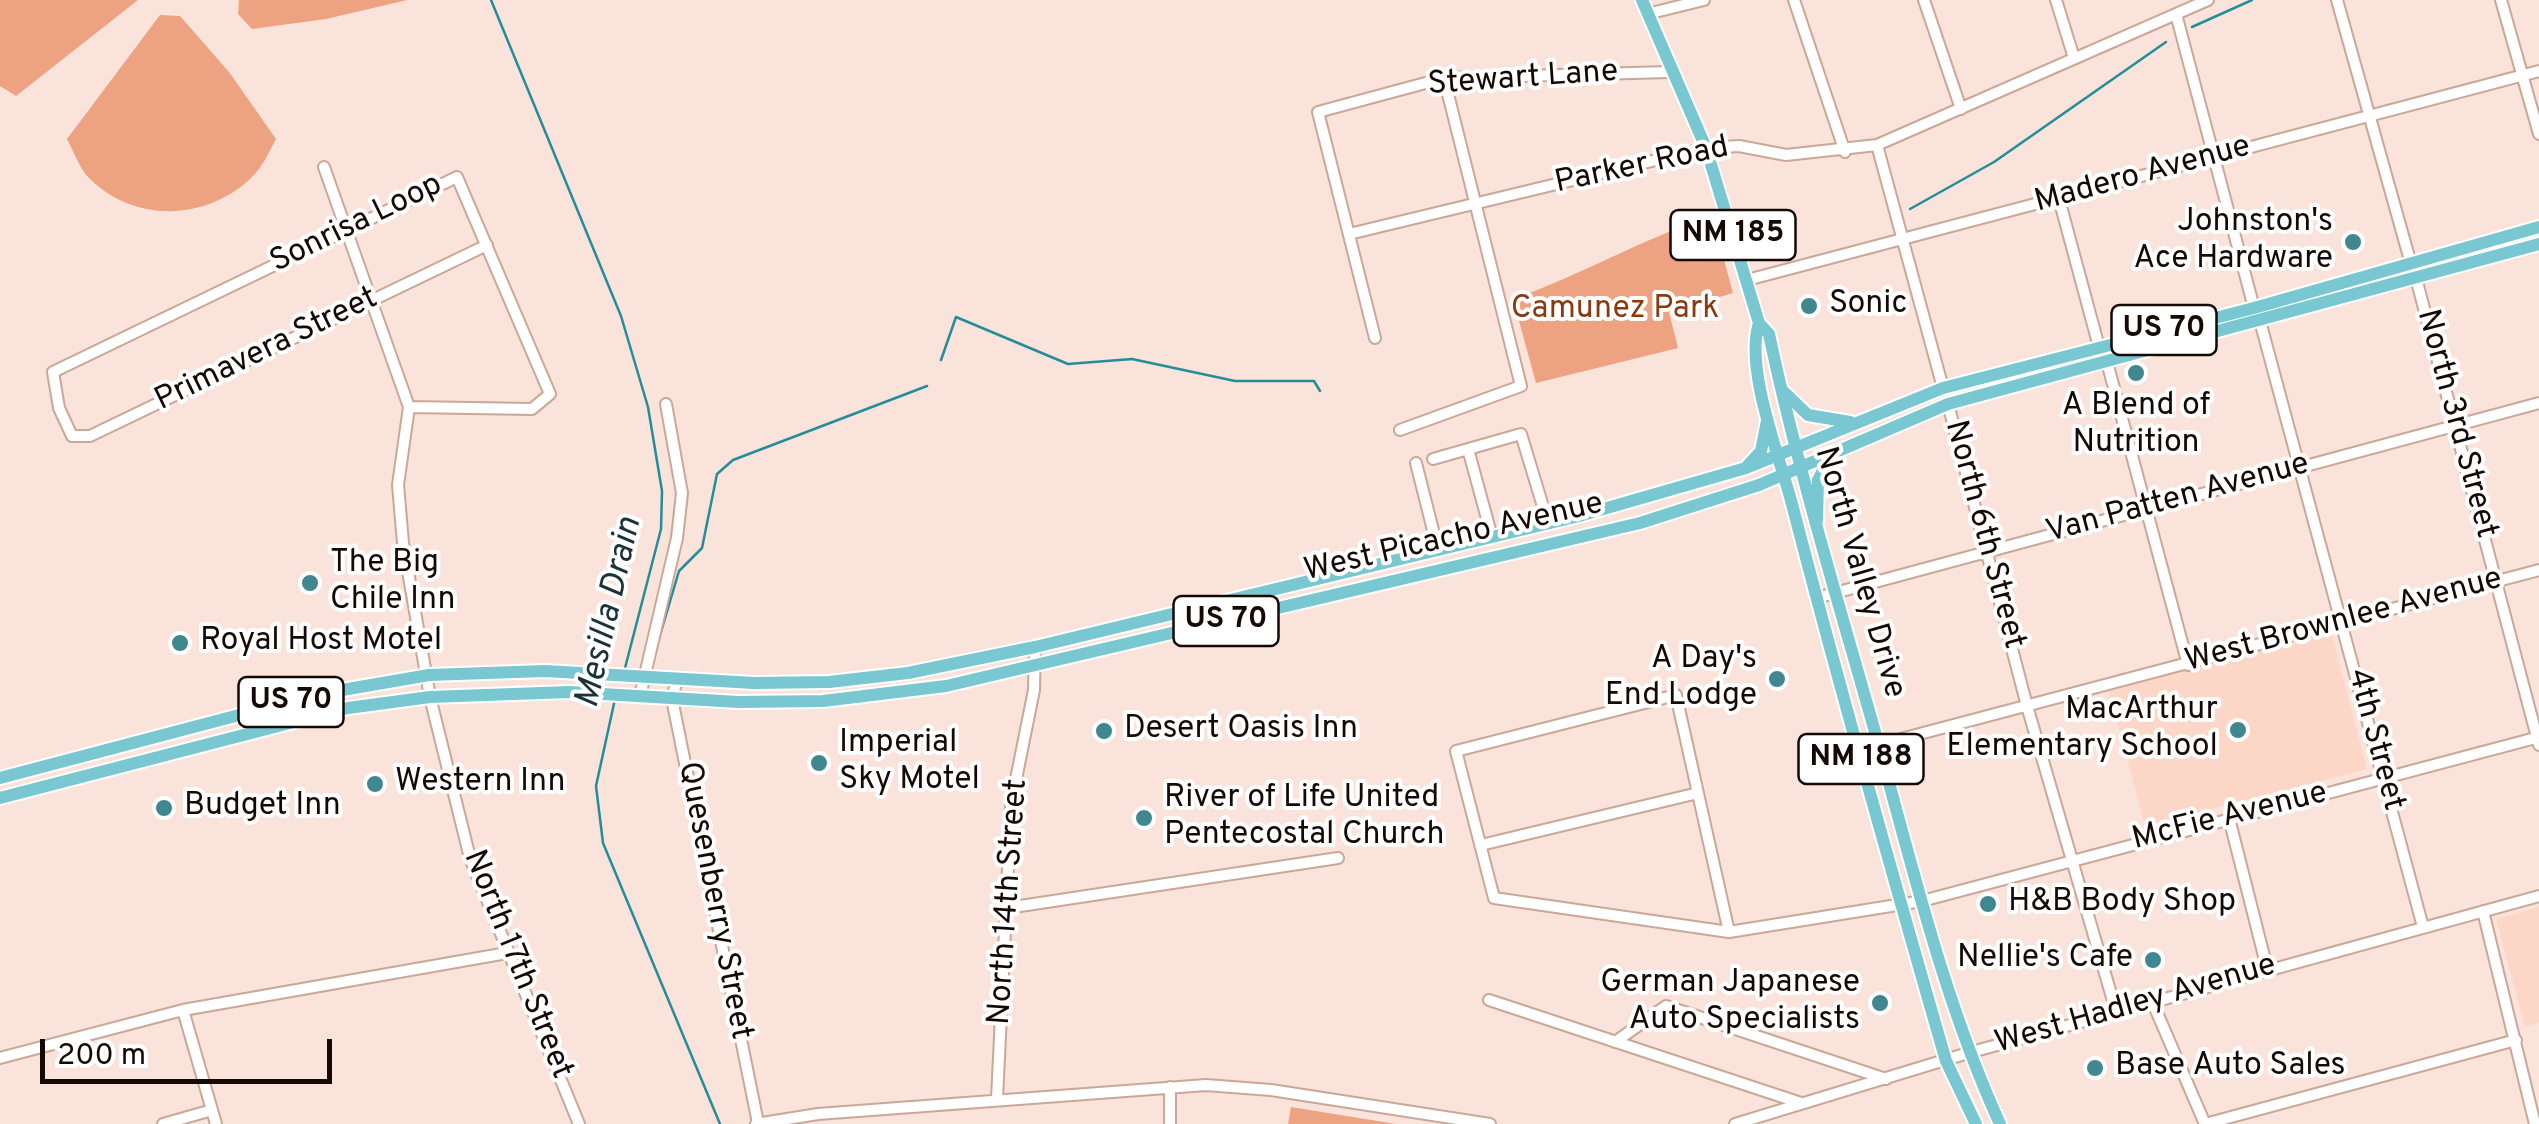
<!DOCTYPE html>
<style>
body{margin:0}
#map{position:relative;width:2539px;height:1124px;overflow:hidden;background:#fae3da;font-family:Overpass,sans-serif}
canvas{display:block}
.scale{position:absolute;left:40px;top:1039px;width:292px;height:45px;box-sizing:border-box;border:5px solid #150905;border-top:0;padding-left:12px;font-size:30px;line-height:35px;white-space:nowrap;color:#150905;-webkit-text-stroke:8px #fff;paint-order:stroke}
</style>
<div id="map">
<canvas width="2539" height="1124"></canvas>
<div class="scale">200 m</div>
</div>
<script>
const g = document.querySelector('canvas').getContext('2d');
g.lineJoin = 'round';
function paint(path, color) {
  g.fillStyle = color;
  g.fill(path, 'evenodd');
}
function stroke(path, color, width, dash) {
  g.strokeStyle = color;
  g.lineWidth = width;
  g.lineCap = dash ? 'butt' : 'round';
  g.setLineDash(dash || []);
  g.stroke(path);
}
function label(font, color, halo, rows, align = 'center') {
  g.font = font + ' Overpass,sans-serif';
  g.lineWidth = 8;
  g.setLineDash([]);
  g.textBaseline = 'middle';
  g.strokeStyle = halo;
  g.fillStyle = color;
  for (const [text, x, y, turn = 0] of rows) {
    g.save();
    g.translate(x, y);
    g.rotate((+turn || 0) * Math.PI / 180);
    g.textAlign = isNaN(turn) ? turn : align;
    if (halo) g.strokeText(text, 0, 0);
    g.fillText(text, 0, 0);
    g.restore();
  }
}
paint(new Path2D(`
 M2331 631 2367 769 2145 826 2109 691Z
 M2539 907V1023L2525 1027 2496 919Z`), '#fcd7c8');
paint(new Path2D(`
 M0 0H138L16 96 0 86Z
 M239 0H407L326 19 252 29 238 14Z
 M160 15 180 16 229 72 276 139C269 152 262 168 251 178 206 221 135 223 90 179 80 170 74 152 67 139Z
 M1712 216 1733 293 1669 312 1678 348 1536 383 1513 299C1582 275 1643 238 1712 216Z
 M1291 1107 1396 1124H1288Z`), '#eda282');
stroke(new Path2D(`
 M491 0 621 316 648 407 662 491 661 529 625 668
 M2192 27 2252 0
 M1910 209 1994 162 2166 42
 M941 360 956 317 1068 364 1132 359 1235 381H1314L1320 391
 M658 642 679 571 702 548 717 474 733 460 927 386
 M615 699 596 786 603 843 720 1124`), '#238d99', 2.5);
const minor = new Path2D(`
 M1794 0 1845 152
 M1924 0 1961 109
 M2056 0 2074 58
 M2337 0 2411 264
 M2501 0 2539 134
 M1647 14 1704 0
 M2176 14 2254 308
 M1877 145 1943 388
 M324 167 409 407 398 485 403 543 430 697 470 858 579 1124
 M2059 199 2099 347
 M1349 234 1706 148 1739 146 1786 155 1877 145 2208 0
 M2416 278 2539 745
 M1747 280 2539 71
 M2260 321 2423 927
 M1375 338 1318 112 1444 78 1670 72
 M2107 362 2188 665
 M1948 404 2027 706 2116 1011
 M409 407 532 409 550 394 457 177 53 372 59 408 72 436H90L487 245
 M1400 430 1521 386 1444 78
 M1468 449 1492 537
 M1433 459 1521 434 1548 523
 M1416 463 1438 550
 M1816 598 2539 403
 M677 679 672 699 758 1123
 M640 696 677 538 682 493 666 404
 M1859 750 2539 570
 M2229 818 2267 968
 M1481 845 1698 793
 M1007 908 1338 858
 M2483 911 2535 1124
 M1729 932 1676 695 1456 751 1494 898 1729 932 1922 901 2539 737
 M1489 1000 1801 1103
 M2152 1001 2205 1124
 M183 1010 216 1124
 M1615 1042 1666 1006 1886 1079
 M0 1058 183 1010 507 953
 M1170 1087V1124
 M997 1099 1011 804 1034 690 1035 647
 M163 1124 212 1110
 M756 1124 818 1114 1206 1085 1271 1090 1490 1124
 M1735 1124 1968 1053 2539 896
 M2205 1124 2516 1040`);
const major = new Path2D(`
 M1642 0 1706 148 1759 323 1769 334C1798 471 1839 604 1877 739 1913 869 1944 1001 2000 1124
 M1759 323C1744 369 1781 460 1793 508 1841 693 1893 877 1946 1061L1976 1124
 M1782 390 1808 415 1850 422
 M1748 465 1761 451 1767 421
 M1817 520 1818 480 1832 454
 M0 778 319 694 429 675 545 671 754 683 829 682 908 673 1035 647 1579 516 1746 468 1943 388 2254 308 2539 227
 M0 798 348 708 430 697 569 692 738 702 823 701 946 686 1640 523 1759 485 1948 404 2539 244`);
stroke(minor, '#cba798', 14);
stroke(major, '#fff', 16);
stroke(minor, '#fff', 10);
stroke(major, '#79c7d0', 12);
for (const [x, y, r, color] of [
 [2353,242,10,"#408790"],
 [1809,306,10,"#408790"],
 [2136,373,10,"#408790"],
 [310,583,10,"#408790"],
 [180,643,10,"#408790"],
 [1777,679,10,"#408790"],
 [2238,730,10,"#408790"],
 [1104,731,10,"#408790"],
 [819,763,10,"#408790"],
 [375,784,10,"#408790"],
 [164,808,10,"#408790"],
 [1144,818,10,"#408790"],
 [1988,904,10,"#408790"],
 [2153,960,10,"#408790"],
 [1880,1003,10,"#408790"],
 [2095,1068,10,"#408790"]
]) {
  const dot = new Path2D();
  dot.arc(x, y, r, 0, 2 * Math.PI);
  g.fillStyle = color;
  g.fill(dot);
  stroke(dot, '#fff', 4);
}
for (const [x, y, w] of [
 [1733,235,125],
 [2164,330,105],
 [1226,621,105],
 [291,702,105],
 [1861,759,125]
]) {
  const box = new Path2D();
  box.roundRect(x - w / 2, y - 25, w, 50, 8);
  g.fillStyle = '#fff';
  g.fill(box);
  stroke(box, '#150905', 2.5);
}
label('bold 30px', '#150905', null, [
 ["NM 185",1733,235],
 ["US 70",2164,330],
 ["US 70",1226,621],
 ["US 70",291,702],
 ["NM 188",1861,759]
]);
label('32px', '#150905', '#fff', [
 ["Stewart Lane",1523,80,-4],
 ["Parker Road",1642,167,-12],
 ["Madero Avenue",2143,176,-15],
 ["Sonrisa Loop",357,225,-26],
 ["Primavera Street",267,351,-26],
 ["North 3rd Street",2455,424,75],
 ["Van Patten Avenue",2178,500,-15],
 ["North 6th Street",1983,535,75],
 ["West Picacho Avenue",1454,539,-13],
 ["North Valley Drive",1858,573,74],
 ["West Brownlee Avenue",2344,622,-15],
 ["4th Street",2374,740,75],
 ["McFie Avenue",2230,818,-14],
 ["Quesenberry Street",713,901,79],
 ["North 14th Street",1010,902,-86],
 ["North 17th Street",516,965,68],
 ["West Hadley Avenue",2136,1006,-16]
]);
label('32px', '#150905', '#fff', [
 ["Johnston's",2333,224,"right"],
 ["Ace Hardware",2333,261,"right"],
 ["Sonic",1829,306],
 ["A Blend of",2136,408,"center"],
 ["Nutrition",2136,445,"center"],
 ["The Big",330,565],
 ["Chile Inn",330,602],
 ["Royal Host Motel",200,643],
 ["A Day's",1757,661,"right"],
 ["End Lodge",1757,698,"right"],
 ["MacArthur",2218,712,"right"],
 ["Elementary School",2218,749,"right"],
 ["Desert Oasis Inn",1124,731],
 ["Imperial",839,745],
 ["Sky Motel",839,782],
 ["Western Inn",395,784],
 ["River of Life United",1164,800],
 ["Pentecostal Church",1164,837],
 ["Budget Inn",184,808],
 ["H&B Body Shop",2008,904],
 ["Nellie's Cafe",2133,960,"right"],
 ["German Japanese",1860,985,"right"],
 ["Auto Specialists",1860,1022,"right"],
 ["Base Auto Sales",2115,1068]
], 'left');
label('32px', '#8b390e', '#fff', [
 ["Camunez Park",1615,311]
]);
label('italic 35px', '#1b3336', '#fff', [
 ["Mesilla Drain",611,613,-77]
]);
</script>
